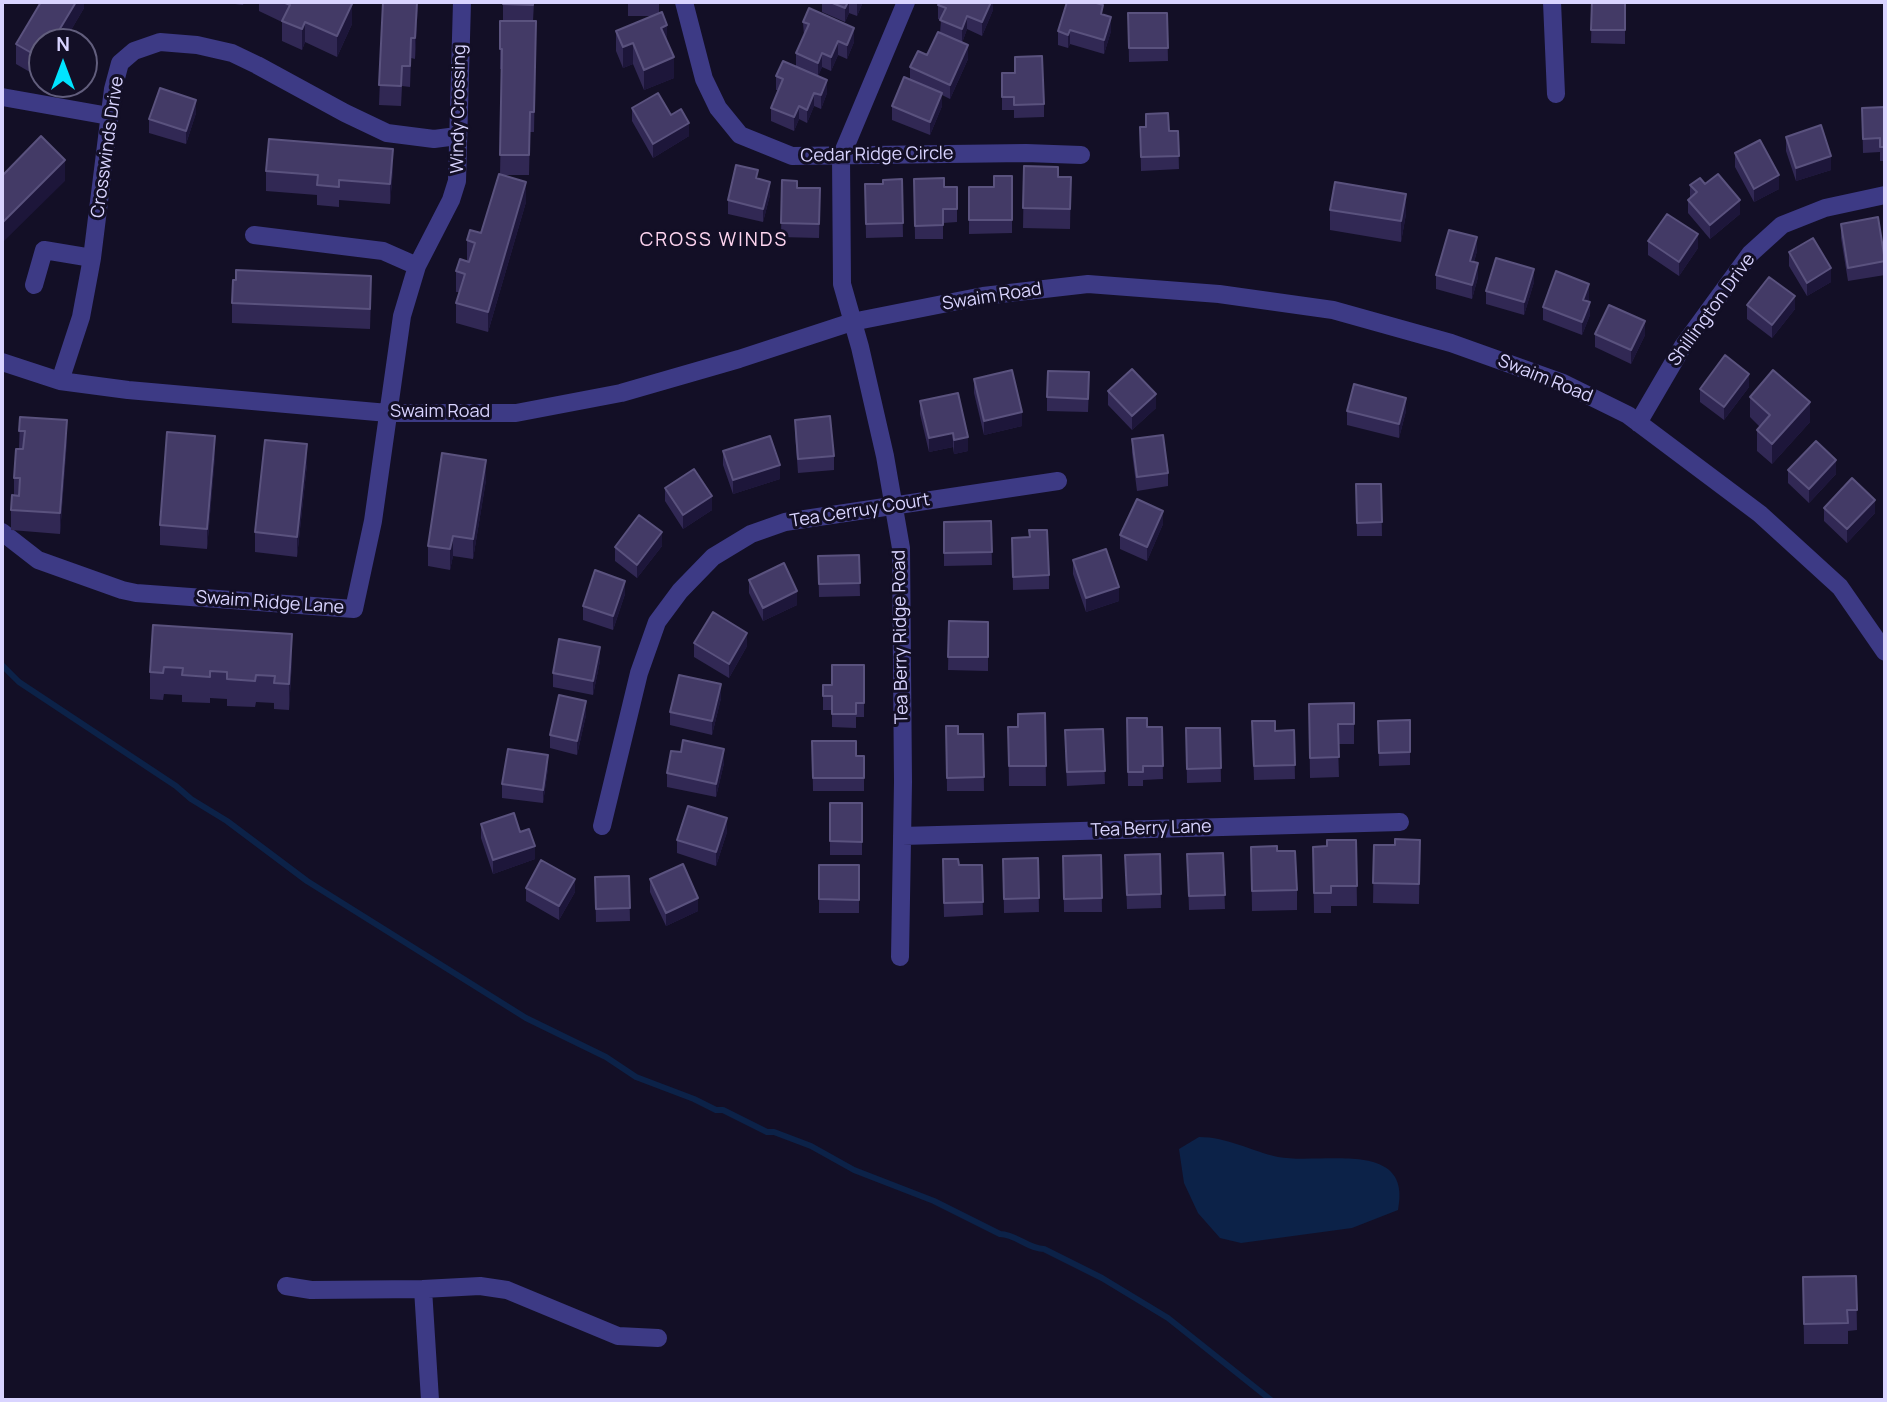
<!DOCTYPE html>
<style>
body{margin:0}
#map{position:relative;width:1887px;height:1402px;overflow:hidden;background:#130f26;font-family:Manrope,sans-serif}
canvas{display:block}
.frame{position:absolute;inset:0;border:4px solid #d9d4ff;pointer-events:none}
.north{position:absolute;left:28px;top:28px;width:70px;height:70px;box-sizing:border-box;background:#130f26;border:2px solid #625e7d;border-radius:50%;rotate:0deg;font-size:19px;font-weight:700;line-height:28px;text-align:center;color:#d9d4ff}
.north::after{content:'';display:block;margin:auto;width:24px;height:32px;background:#00e5ff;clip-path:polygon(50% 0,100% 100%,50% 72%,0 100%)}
</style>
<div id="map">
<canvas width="1887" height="1402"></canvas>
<div class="frame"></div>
<div class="north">N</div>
</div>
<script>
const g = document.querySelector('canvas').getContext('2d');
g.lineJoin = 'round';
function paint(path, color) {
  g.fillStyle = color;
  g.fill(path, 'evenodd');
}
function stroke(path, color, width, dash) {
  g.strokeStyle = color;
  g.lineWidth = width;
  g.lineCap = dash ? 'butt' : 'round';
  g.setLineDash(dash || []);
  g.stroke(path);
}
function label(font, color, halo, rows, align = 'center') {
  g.font = font + ' Manrope,sans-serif';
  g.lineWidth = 6;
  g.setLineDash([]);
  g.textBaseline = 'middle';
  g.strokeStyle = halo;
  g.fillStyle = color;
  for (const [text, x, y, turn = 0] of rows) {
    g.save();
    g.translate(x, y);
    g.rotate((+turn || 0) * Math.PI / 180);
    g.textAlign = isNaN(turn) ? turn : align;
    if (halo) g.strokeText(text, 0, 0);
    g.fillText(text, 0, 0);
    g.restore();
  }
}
paint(new Path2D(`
 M1199 1137C1227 1137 1251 1151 1278 1157 1321 1165 1413 1138 1398 1210L1352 1228 1241 1243 1220 1238 1198 1213 1184 1183 1179 1149Z`), '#0c2248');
stroke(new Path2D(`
 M2 665 19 682 176 786 191 799 227 821 307 881 526 1018 606 1057 636 1077 694 1099 716 1110H723L767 1132H774L811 1146 854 1170 934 1201 1000 1234C1016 1234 1028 1249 1044 1249L1102 1278 1168 1318 1271 1400`), '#0c2248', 6);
stroke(new Path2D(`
 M684 2 704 79 718 108 740 135 792 156 1026 153 1081 155
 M1552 2 1556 94
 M2 97 109 116
 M254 235 383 251 417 266
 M34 285 44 250 92 258
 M2 362 60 381 128 390 388 413H516L621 393 739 359 852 322 983 296 1088 284 1219 294 1333 310 1451 343 1563 383 1628 415 1760 514 1840 587 1885 652
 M60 381 81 317 92 258 113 89 120 63 134 51 160 42 197 45 232 53 257 65 345 113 387 133 434 139 457 136
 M1638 423 1683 346 1750 254 1782 225 1825 208 1885 195
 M2 532 38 560 122 590 136 593 354 609 373 521 402 316 417 266 451 200 457 181 462 2
 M602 826 639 673 657 622 680 591 713 557 751 534 785 522 1058 481
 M902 836 1400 822
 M900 957 903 782 901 548 885 456 860 347 842 284 841 157 906 2
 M286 1286 311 1290 423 1289 480 1286 507 1290 618 1336 658 1338
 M423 1289 430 1400`), '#3d3a85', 18);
paint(new Path2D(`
 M84 2V8L64 42H42V79L16 64V44Z
 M158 2H169V4L158 3Z
 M219 2H244L243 5Z
 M259 2H348L352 24 337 57 305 42 302 50 282 41V22L259 11Z
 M383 2H418L415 59 411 58 410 87 402 86 401 106 379 105Z
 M503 2H534L533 21H536L534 132H530L529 175H501L526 202 488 332 456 323V303L460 292H456V271L469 262 467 261V240L481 233 500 175 502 69H500V21H503Z
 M628 2H659V13L667 42 674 78 644 90 633 64 623 68 616 51V31L652 16H628Z
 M822 2H863L857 16 849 13 845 22 822 12Z
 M993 2V10L982 36 967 29 962 43 968 59 950 99 942 95V106L930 135 892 120V106L910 80V67L927 55 940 33 941 20 938 19V5Z
 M1592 2H1625V44L1591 43Z
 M1128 13H1167L1168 61 1129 62Z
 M1103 15 1111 31 1104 54 1070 44 1068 48 1058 45V31Z
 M803 22 854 42 847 59 838 55 831 71 822 67 818 76 827 93 821 109 814 106 807 123 799 119 794 131 771 121V108L778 90H776V76L796 67V53L804 36Z
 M1002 73 1044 104V117L1014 118V110H1002Z
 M1885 107V161H1880V152L1863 153 1862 108Z
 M632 108 671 115 689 136 653 158 632 121Z
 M196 113 186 144 149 133V119Z
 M1140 127 1169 131H1178L1179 169 1141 171Z
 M1786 137 1831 170 1796 181 1786 151Z
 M1735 153 1779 189 1754 202 1735 167Z
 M1024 166 1058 177H1071L1070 229 1023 228Z
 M393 169 390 204 339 200V207L317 205V195L266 191V171Z
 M1012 176V233L969 234V187H994Z
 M758 179 770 195 763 222 728 214V200Z
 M902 179 903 237 866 238 865 184H883Z
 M914 179 944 187H957V222L943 223V239H915Z
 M782 180 820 202 819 238 781 237Z
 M1690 185 1740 214 1710 239 1688 213V200L1690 198Z
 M1330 210 1406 214 1401 242 1330 230Z
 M1841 224 1885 259V275L1848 281 1841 238Z
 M1648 241 1698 248 1679 276 1648 255Z
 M1477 251 1474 262 1478 277 1472 299 1436 289V275Z
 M1789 252 1831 282 1807 296 1789 266Z
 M1534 282 1524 315 1486 304V291Z
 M371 296 370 329 232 323V303Z
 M1589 298 1588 301 1590 315 1582 335 1543 320V307Z
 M1747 305 1795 309 1772 338 1747 319Z
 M1595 334 1645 335 1631 364 1595 347Z
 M974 379 1022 426 984 435 974 393Z
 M1089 386 1088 412 1047 411V397Z
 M1749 387 1724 420 1700 402V389Z
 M1108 391 1156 408 1132 430 1108 405Z
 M1750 397 1810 422 1772 464 1757 451V430L1760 427 1750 417Z
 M920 401 968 451 954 454 953 447 929 452 920 414Z
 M1347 411H1406L1399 438 1347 425Z
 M20 417 67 440 60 534 11 530V510L14 495V478L19 449Z
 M795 420 834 456V470L798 473 795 433Z
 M1132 439 1168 473V486L1137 491 1132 453Z
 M723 451 780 479 733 494 723 465Z
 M215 456 207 549 160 545V525Z
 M307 464 297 557 255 552V532Z
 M1788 470 1836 474 1809 503 1788 483Z
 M486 480 473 559 453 556 450 570 428 566V546Z
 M1356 484H1381L1382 536H1357Z
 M665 488 712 510 683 529 665 501Z
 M1824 508 1875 513 1847 543 1824 521Z
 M991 521 992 565 944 566V522Z
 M1163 524 1147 561 1120 549V535Z
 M1012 538 1049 575V589L1013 590Z
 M662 546 637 578 615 561V547Z
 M859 555 860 596 819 597 818 556Z
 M1073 560 1119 601 1086 612 1073 574Z
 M749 580 797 605 763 621 749 593Z
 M625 594 613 630 583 620V606Z
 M949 621 988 622V671L948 670Z
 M153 625 292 660 289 710 274 709V703L256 702 255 707 227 706V699L210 698V703L182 702V695L164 694 163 700 150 699V672Z
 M694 643 747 646 729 678 694 657Z
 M600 661 593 695 553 687V673Z
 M864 665V717H856V728L832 727V710H823V685H832Z
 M721 698 712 735 670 725V712Z
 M1354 703V744H1338L1339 777 1310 778 1309 704Z
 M1045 713 1046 786H1009L1008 727H1018Z
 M586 715 577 755 550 748V735Z
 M1127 718 1147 727H1162L1163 779 1143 780V786H1128Z
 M1410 720V765L1379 766 1378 721Z
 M1252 721 1275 731 1294 730 1295 779 1254 780Z
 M946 726 958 734H983L984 791H947Z
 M1186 728H1220L1221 782 1187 783Z
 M1103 729 1105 784 1067 786 1065 744Z
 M812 741 856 756H864V791H813Z
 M724 763 716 797 667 787V773Z
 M548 768 543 803 502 798V784Z
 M830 803H862V855H830Z
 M481 824 520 832 535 859 493 874 481 838Z
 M727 832 716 866 677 853V840Z
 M1356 840 1357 906H1331V913H1314L1313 847 1327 846Z
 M1420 840 1419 904 1373 903 1374 845H1395Z
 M1251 847 1277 851 1297 890V910L1252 911Z
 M1223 853 1225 909 1189 910 1187 854Z
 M1160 854 1161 908 1127 909 1125 855Z
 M1101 855 1102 912H1064L1063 856Z
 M1038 858 1039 912 1004 913 1003 859Z
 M819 865H859V913H819Z
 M982 865 983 915 944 917 943 873Z
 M629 876 630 921 596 922 595 877Z
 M650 879 698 911 666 926 650 892Z
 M526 888 575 892 559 920 526 901Z
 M1856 1276 1857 1330 1848 1331V1344H1804L1803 1277Z`), '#312854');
paint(new Path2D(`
 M76 2H84V8L64 42H52Z
 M417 2H418L415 59V38Z
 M848 2H849V13L845 22V8Z
 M857 2H863L857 16Z
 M991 2H993V10L982 36V22Z
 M352 4V24L337 57V36Z
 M967 16V29L962 43V29Z
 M1111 17V31L1104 54V40Z
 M305 22V42L302 50V29Z
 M667 25V46L661 28Z
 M854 28V42L847 59V45Z
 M1070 30V44L1068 48V35Z
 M838 41V55L831 71V57Z
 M633 43V64L623 68V47Z
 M968 45V59L950 99V85Z
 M822 53V67L818 77V63Z
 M674 57V78L644 90V70Z
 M827 80V93L821 109V95Z
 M814 93V106L807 123V110Z
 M942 93V106L930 135V122Z
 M196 100V113L186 144V131Z
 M799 106V119L794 131V117Z
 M689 123V136L653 158V144Z
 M393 149V169L390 204V184Z
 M1831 156V170L1796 181V168Z
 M65 160V181L2 243V223Z
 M1779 175V189L1754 202V189Z
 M526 182V202L488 332V312Z
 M770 182V195L763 222V209Z
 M1406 194V214L1401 242V221Z
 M1740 200V214L1710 239V225Z
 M1698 234V248L1679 276V262Z
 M1477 237V251L1470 275V261Z
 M1478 263V277L1472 299V285Z
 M1831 268V282L1807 296V283Z
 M1534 269V282L1524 315V302Z
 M1589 284V298L1583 313V300Z
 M1795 296V309L1772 338V325Z
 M1590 302V315L1582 335V322Z
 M1645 321V335L1631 364V350Z
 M1749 374V387L1724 420V407Z
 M1156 394V408L1132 430V416Z
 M1406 398V411L1399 438V424Z
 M1810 402V422L1772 464V444Z
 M1022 412V426L984 435V421Z
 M67 420V440L60 534V513Z
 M953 433V447L929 452V438Z
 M215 436V456L207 549V529Z
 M968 437V451L954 454V440Z
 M307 444V464L297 557V537Z
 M486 460V480L473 559V539Z
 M1836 460V474L1809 503V489Z
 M780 465V479L733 494V480Z
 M712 496V510L683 529V515Z
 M1875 500V513L1847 543V529Z
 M1163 511V524L1147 561V547Z
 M662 532V546L637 578V565Z
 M453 536V556L450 570V549Z
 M625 581V594L613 630V616Z
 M1119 587V601L1086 612V598Z
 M797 591V605L763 621V608Z
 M747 633V646L729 678V664Z
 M292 634V660L289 710V684Z
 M600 647V661L593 695V681Z
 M721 684V698L712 735V721Z
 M586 701V715L577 755V741Z
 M724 749V763L716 797V784Z
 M548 755V768L543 803V790Z
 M727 818V832L716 866V852Z
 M535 846V859L493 874V860Z
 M575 879V892L559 920V906Z
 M698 898V911L666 926V913Z`), '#1d163a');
const building = new Path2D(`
 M41 2H76L52 42H42V59L16 44Z
 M283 2H348L352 4 337 36 305 22 302 29 282 21 290 5Z
 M383 2H417L415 38H411L410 66H402L401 86 379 85Z
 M503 2H533V5L503 4Z
 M628 2H659V3H628Z
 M830 2H848L845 8Z
 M940 2H991L982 22 967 16 962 29 940 20 946 8 938 5Z
 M1067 2H1093L1103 5 1101 14 1111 17 1104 40 1070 30 1068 35 1058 31Z
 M1592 2H1625V30H1591Z
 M809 8 854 28 847 45 838 41 831 57 822 53 818 63 796 53 809 24 803 22Z
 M662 12 667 25 661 28 674 57 644 70 633 43 623 47 616 31Z
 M1128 13H1167L1168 48H1129Z
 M500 21H536L534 112H530L529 155H500L502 49H500Z
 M938 32 968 45 950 85 910 67 918 51 927 55Z
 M1042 56 1044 104 1014 105V97H1002V73H1015V57Z
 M783 61 827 80 821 95 814 93 807 110 799 106 794 117 771 108 783 79 776 76Z
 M904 77 942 93 930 122 892 106Z
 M160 88 196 100 186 131 149 119Z
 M658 93 671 115 681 109 689 123 653 144 632 108Z
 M1885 107V147H1880V138L1863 139 1862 108Z
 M1168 113 1169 131H1178L1179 156 1141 157 1140 127H1146V114Z
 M1821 125 1831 156 1796 168 1786 137Z
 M41 136 65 160 2 223V176Z
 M269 139 393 149 390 184 339 180V187L317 185 318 175 266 171Z
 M1760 140 1779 175 1754 189 1735 153Z
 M736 165 758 170 756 178 770 182 763 209 728 200Z
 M1024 166 1058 167V177H1071L1070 209 1023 208Z
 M499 174 526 182 488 312 456 303 465 274 456 271 460 259 469 262 475 243 467 240 470 230 481 233Z
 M1718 174 1740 200 1710 225 1688 200 1697 192 1690 185 1700 178 1705 184Z
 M994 176H1012V220H969V187H994Z
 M944 178V187H957V209H943V225L915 226 914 179Z
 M902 179 903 223 866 224 865 184H883V180Z
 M782 180 797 181V188H820L819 224 781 223Z
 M1335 182 1406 194 1401 221 1330 210Z
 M1667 214 1698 234 1679 262 1648 241Z
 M1878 217 1885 261 1848 268 1841 224Z
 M1449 230 1477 237 1470 261 1478 263 1472 285 1436 275Z
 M1813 238 1831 268 1807 283 1789 252Z
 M1496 258 1534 269 1524 302 1486 291Z
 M236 270 371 276 370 309 232 303 233 280H236Z
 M1556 271 1589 284 1583 300 1590 302 1582 322 1543 307Z
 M1769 277 1795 296 1772 325 1747 305Z
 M1609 305 1645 321 1631 350 1595 334Z
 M1725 355 1749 374 1724 407 1700 389Z
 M1132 369 1156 394 1132 416 1108 391Z
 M1012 370 1022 412 984 421 974 379Z
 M1773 370 1810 402 1772 444 1757 430 1770 415 1750 397Z
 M1048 371 1089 372 1088 399 1047 397Z
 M1354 384 1406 398 1399 424 1347 411Z
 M958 393 968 437 954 440 953 433 929 438 920 401Z
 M830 416 834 456 798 459 795 420Z
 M20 417 67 420 60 513 11 510 12 495 19 496 20 478H14L16 449H23L25 431H19Z
 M167 432 215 436 207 529 160 525Z
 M1163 435 1168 473 1137 477 1132 439Z
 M770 436 780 465 733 480 723 451Z
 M265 440 307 444 297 537 255 532Z
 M1816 441 1836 460 1809 489 1788 470Z
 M442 453 486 460 473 539 453 536 450 549 428 546Z
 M694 469 712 496 683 515 665 488Z
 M1852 478 1875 500 1847 529 1824 508Z
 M1356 484H1381L1382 522 1357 523Z
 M1137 499 1163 511 1147 547 1120 535Z
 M639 515 662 532 637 565 615 547Z
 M991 521 992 552 944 553V522Z
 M1029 530H1047L1049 575 1013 577 1012 538 1030 537Z
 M1106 549 1119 587 1086 598 1073 560Z
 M859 555 860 583 819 584 818 556Z
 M784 563 797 591 763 608 749 580Z
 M595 570 625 581 613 616 583 606Z
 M713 612 747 633 729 664 694 643Z
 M949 621 988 622V657H948Z
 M153 625 292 634 289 684 274 683 275 676 256 675 255 681 227 679V672L210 671V677L182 675 183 668 164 667 163 673 150 672Z
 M559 639 600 647 593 681 553 673Z
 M832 665H864V703H856V714H832V696H823V685H832Z
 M679 675 721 684 712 721 670 712Z
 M559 695 586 701 577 741 550 735Z
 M1354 703V724H1338L1339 757 1310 758 1309 704Z
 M1045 713 1046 766H1009L1008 727H1018V714Z
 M1127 718H1147V727H1162L1163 766H1143V772H1128Z
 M1410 720V752L1379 753 1378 721Z
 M1252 721H1275V731L1294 730 1295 765 1254 766Z
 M946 726H958V734H983L984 777 947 778Z
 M1186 728H1220L1221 768 1187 769Z
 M1103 729 1105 771 1067 772 1065 730Z
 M683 740 724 749 716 784 667 773 671 751 681 752Z
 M812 741H856V756H864V778H813Z
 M508 749 548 755 543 790 502 784Z
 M830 803H862V842L830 841Z
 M688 806 727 818 716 852 677 840Z
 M514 813 520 832 529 829 535 846 493 860 481 824Z
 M1395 839 1420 840 1419 884 1373 883 1374 845H1395Z
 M1327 840H1356L1357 886H1331V893H1314L1313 847 1327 846Z
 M1277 846V851H1295L1297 890 1252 891 1251 847Z
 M1223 853 1225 895 1189 896 1187 854Z
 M1160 854 1161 894 1127 895 1125 855Z
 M1101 855 1102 898 1064 899 1063 856Z
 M1038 858 1039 898 1004 899 1003 859Z
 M943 859H958L959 865H982L983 902 944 903Z
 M541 860 575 879 559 906 526 888Z
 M683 864 698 898 666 913 650 879Z
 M819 865H859V900L819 899Z
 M629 876 630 908 596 909 595 877Z
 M1856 1276 1857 1310H1847L1848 1323 1804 1324 1803 1277Z`);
paint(building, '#433a66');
stroke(building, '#5a527e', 2);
label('18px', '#d9d4ff', '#130f26', [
 ["Windy Crossing",459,109,-89],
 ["Crosswinds Drive",108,147,-82],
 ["Cedar Ridge Circle",877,155,-1],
 ["Swaim Road",992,297,-9],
 ["Shillington Drive",1712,310,-54],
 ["Swaim Road",1545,379,22],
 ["Swaim Road",440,412],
 ["Tea Cerruy Court",860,511,-9],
 ["Swaim Ridge Lane",270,603,4],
 ["Tea Berry Ridge Road",901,637,-91],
 ["Tea Berry Lane",1151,829,-2]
]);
g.letterSpacing = '2px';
label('19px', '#ffd6f0', '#130f26', [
 ["CROSS WINDS",714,241]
]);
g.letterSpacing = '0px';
</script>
